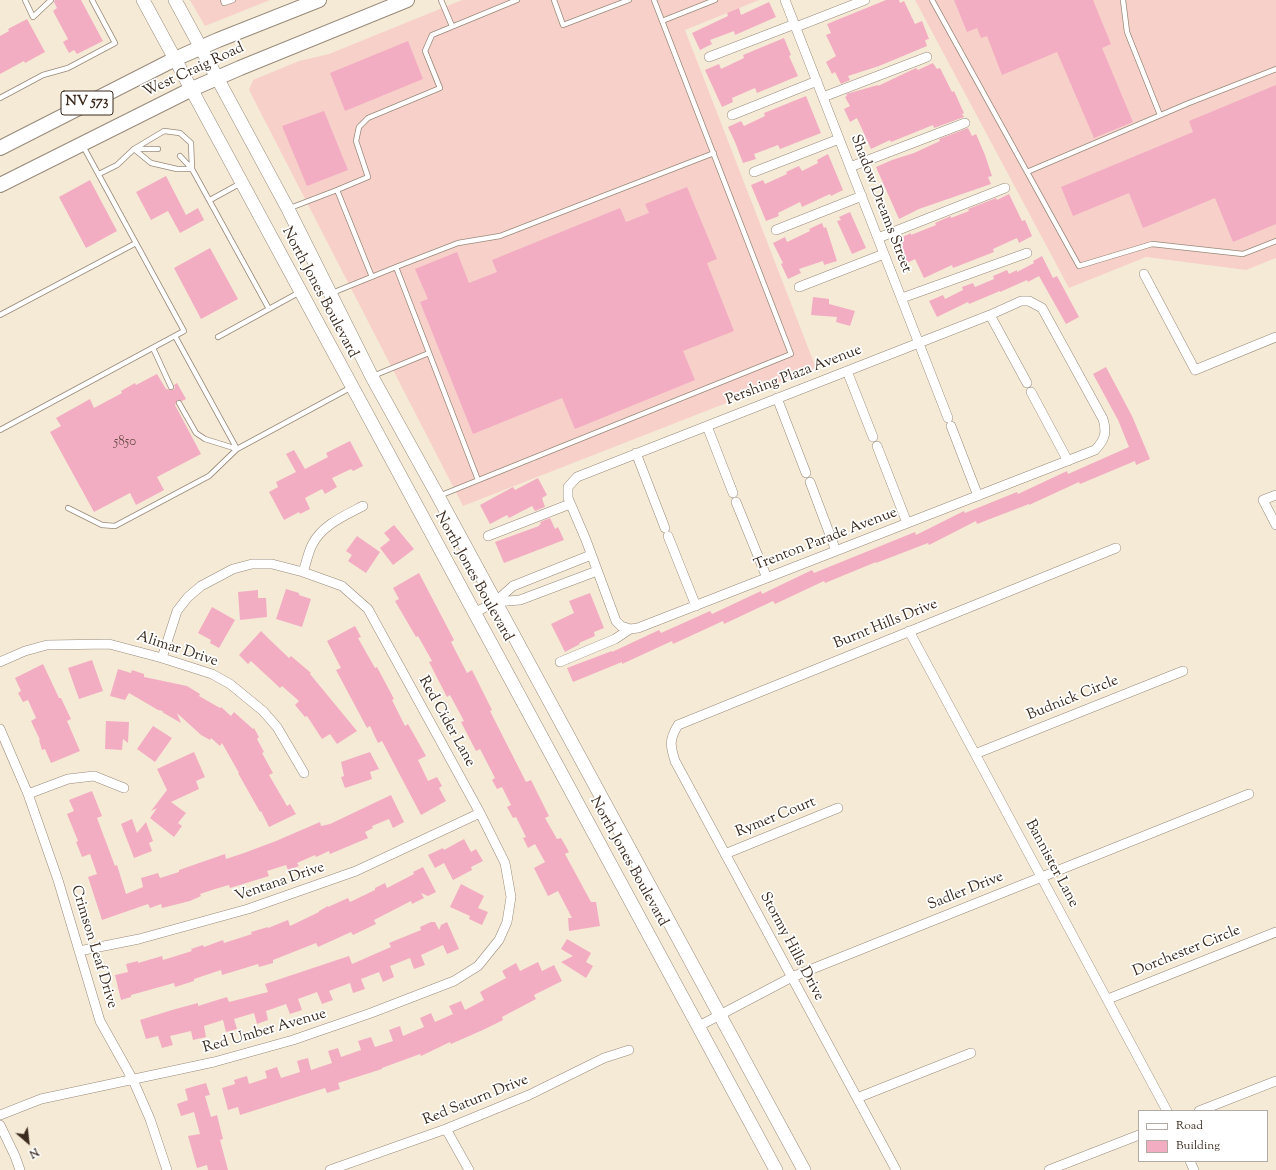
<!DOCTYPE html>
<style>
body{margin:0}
#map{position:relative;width:1276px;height:1170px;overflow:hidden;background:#f5ead5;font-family:"Sorts Mill Goudy",serif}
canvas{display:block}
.legend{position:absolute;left:1138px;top:1110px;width:130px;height:52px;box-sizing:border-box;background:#fff;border:1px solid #b1aaa5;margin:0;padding:5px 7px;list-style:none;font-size:12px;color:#3b2a1e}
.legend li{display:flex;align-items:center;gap:8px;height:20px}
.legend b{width:20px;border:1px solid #b1aaa5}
.north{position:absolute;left:8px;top:1122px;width:40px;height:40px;-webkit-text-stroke:3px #fff;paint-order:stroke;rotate:152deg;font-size:11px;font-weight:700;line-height:16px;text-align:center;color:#3b2a1e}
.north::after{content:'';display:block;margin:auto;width:14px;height:18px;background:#3b2a1e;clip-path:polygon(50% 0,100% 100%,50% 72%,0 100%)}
</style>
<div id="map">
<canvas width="1276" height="1170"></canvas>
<ul class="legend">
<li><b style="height:5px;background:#fff"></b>Road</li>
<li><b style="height:11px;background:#f3adc3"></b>Building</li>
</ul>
<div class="north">N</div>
</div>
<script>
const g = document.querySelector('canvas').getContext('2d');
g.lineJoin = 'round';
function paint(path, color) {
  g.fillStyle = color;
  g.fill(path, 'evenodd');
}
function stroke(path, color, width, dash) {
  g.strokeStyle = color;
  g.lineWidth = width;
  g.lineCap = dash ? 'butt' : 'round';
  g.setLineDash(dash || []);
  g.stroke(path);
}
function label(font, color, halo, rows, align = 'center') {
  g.font = font + ' "Sorts Mill Goudy",serif';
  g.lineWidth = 3.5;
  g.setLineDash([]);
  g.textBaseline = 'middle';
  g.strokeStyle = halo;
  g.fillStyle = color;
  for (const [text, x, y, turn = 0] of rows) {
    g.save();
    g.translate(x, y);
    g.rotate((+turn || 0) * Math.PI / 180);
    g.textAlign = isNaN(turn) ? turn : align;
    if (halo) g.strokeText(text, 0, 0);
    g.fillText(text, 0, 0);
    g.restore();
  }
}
paint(new Path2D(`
 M190 0H270L205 26Z
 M462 0H759L685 30 816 368 463 506 249 90 253 80 299 61 329 54Z
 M915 0H1276V258L1246 270 1146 257 1069 288Z`), '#f7d0ca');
paint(new Path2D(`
 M55 0H81L103 41 77 54 74 50 69 53 63 42 68 39 53 11 57 8 54 2Z
 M886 0H899L900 3 904 1 915 24 922 21 929 39 925 40 927 46 879 66 848 76 850 80 841 84 835 72 832 74 826 62 836 56 826 35 831 33 827 24Z
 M954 0H1093L1111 44 1102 48 1133 122 1094 138 1057 52 1002 75 987 36 981 38 977 28 967 32Z
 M769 2 776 17 735 35 734 31 710 40 712 44 700 50 692 33 728 16 727 13 739 8 741 15Z
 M27 19 45 52 25 63 24 61 0 74V36L9 31 8 29Z
 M784 38 791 55 789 56 798 76 757 93 755 88 732 98 733 102 722 107 705 70 719 64 721 69 744 58 743 55Z
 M408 41 423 79 345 111 330 73Z
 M933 63 937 69 940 68 952 92 954 91 964 113 962 114 964 117 934 128 933 125 891 142 890 140 871 149 857 118 850 122 844 109 850 106 845 97 847 96 846 94 878 85V86L916 68 918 70Z
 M1276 85V224L1233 242 1215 198 1143 228 1129 193 1073 216 1061 187 1193 132 1189 121Z
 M806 96 821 133 780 149 778 145 765 150 754 154 756 159 743 163 735 142 728 127 741 121 744 126 765 116 764 113Z
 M324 111 348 170 307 186 282 126Z
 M968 128 972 136 976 134 985 155 992 176 988 177 991 184 919 209 899 219 876 167 892 160 914 153 940 141 939 139Z
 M828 154 843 190 831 196 830 194 802 207 800 202 778 213 779 216 766 221 751 185 763 180 765 184 787 174 786 172 799 166 802 171 818 163 817 160Z
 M166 176 186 215 198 208 204 220 180 233 168 211 151 220 136 192Z
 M90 180 117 231 86 248 59 197Z
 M687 187 717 259 707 263 734 331 683 351 695 380 575 429 562 398 473 434 420 302 428 299 415 269 457 252 469 283 497 272 492 260 620 208 626 222 649 213 645 204Z
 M1009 194 1022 221 1025 220 1032 236 1019 243 1017 238 993 249 994 252 953 268 952 265 924 278 915 259 907 263 896 240 911 233V235L936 225 935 223 946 218 951 216V218L969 211 968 209 996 198 997 200Z
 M850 212 866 248 852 254 837 221 841 220 839 217Z
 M822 223 824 228 826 227 837 261 824 265 823 261 799 269 801 273 788 279 781 264 783 263 773 243 785 237 787 242 810 231 809 229Z
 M210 248 238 299 201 319 174 268Z
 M1042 256 1053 278 1057 276 1079 317 1066 324 1039 276 1028 282 1027 280 1000 292V291L969 304 968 302 937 317 929 301 943 295 945 299 963 290 962 287 973 283 975 287 994 279 993 276 1007 270 1009 274 1017 270V272L1034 263 1033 261Z
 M813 297 829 299V304L855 311 850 326 836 322 837 317 811 315Z
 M1106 367 1132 416 1150 459 1136 465 1135 461 1080 484 1079 482 1029 505V504L977 524 976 521 929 545 928 543 876 563V562L825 583 824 581 775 604 773 601 724 624 723 621 673 644 672 641 622 664V662L573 682 567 668 612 651V652L659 630 661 633 710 611 712 614 761 591 762 594 812 570 814 573 915 532 916 535 964 511 965 513 1017 492 1018 494 1067 471 1068 474 1129 447 1118 420 1093 374Z
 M157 374 166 389 173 390 175 388 174 385 177 383 186 399 182 401 178 400 175 405 201 454 157 477 164 490 136 505 130 493 94 512 50 432 61 426 56 418 90 399 94 408 122 393 121 391 135 383 136 385Z
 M350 441 363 466 353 471 351 469 332 478 337 487 325 494 322 489 305 498 310 509 300 514 299 512 284 520 269 492 278 487 276 482 296 472 286 454 294 450 305 469 328 457 326 453Z
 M538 478 547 495 542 498 545 507 535 511 532 506 509 518 507 515 490 524 480 505 513 487 515 490Z
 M550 518 555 529 558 527 564 540 504 563 495 542 539 526V525L541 524 540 522Z
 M394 525 414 549 393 565 380 548 390 540 384 533Z
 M357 536 380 552 366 573 348 561 352 555 346 551Z
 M419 573 454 640 451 642 467 673 472 670 492 710 490 711 526 782 531 780 549 816 545 818 557 839 561 838 569 852 565 854 591 902H596L600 926 569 931 568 918H572L558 891 548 896 534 868 545 862 535 844 528 848 523 838 526 837 516 817 513 818 507 807 511 805 502 787 497 789 492 780 495 778 480 749 476 751 461 722 464 721 450 695 447 697 429 662 432 661 418 636 416 637 395 601 399 599 393 588Z
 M286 589 299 593V595L311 599 302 627 276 619Z
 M258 590V598H266L267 617 240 620 238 592Z
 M590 593 604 628 594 632 595 636 579 643 580 644 565 652 551 624 574 613 569 601Z
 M212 607 235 620 219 648 210 643 211 640 198 633Z
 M355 626 361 637 358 638 375 668 377 667 394 699 392 700 405 726 408 724 426 756 418 760 428 781 437 777 442 786 439 788 446 801 421 815 382 741 378 743 370 726 367 728 336 670 341 668 327 641Z
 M261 631 269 639V641V639L289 658 291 656 311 673 310 674 357 731 337 744 330 734 322 739 307 716 305 717 295 705 299 701 282 686 280 688 251 661 248 664 239 655Z
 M92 660 103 691 79 699 68 668Z
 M43 664 59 698H61L71 719 67 721 80 751 51 763 45 749 42 750 39 740H40L31 721 36 718 28 700 23 702 18 693 21 691 15 678Z
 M118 669 131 673 132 670 144 674V677L187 686 200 694 199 696 220 708 221 707 231 716 234 712 253 729 254 728 259 737 257 739 264 752 262 753 273 773 269 775 287 806 290 804 296 814 269 827 261 811 260 812 238 773H239L222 743 220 746 211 738 210 740 201 735 177 713 181 723 162 712 163 711 158 710 129 693 125 700 110 696Z
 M106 721 129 722 128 743 123 739 122 750 105 749Z
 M153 726 172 738 155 762 137 749Z
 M194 752 205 777 196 781 199 789 171 802 186 813 178 823 182 826 174 837 150 818 157 808 151 811 167 790 157 769Z
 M370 752 379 769 370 772 372 779 345 788 341 777 344 776 341 762Z
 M92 791 102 816 97 818 115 866 117 865 126 894 143 887 141 878 158 873 160 878 179 872V870L225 854 226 859 244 853 276 841 320 822 321 826 330 824 391 795 404 822 393 828 389 819 372 826 373 828 365 832 368 838 330 854 329 851 316 857 315 855 297 863 299 866 288 870 286 865 267 871 269 876 230 888 229 885 215 889 200 894 201 896 190 901 162 908 161 904 150 908 148 904 102 920 88 877 97 874 90 854 82 857 76 842 78 841 67 814 74 811 69 800Z
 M132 819 137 833 146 822 153 841 149 843 152 851 134 858 121 824Z
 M464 839 471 852 476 849 483 861 471 867 472 870 453 880 444 863 435 868 428 855 443 848 444 850Z
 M423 867 436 892 428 896 421 893 424 898 412 904 411 901 374 920 376 924 353 935 351 932 318 947 316 943 273 960V963L259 967 258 964 222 975 221 970 194 979V981L175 987 174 983 131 995V997L121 1000 115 975 128 972 126 964 138 961V963L162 956 163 960 192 951 191 949 203 945 204 947 223 940 224 943 252 934 251 932 268 927V928L288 920 290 926 319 912V911L328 906V907L348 898 350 902 375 890V888L385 883 387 888 414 874 413 872Z
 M461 884 484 896 478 908 488 912 482 925 469 919 470 916 450 907Z
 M431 922H435L439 930 441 925 447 922 459 949 447 954 443 945 421 955 425 965 414 969 410 958 390 966 394 977 383 982 379 972 361 979 365 989 353 993 350 983 329 991 333 1000 322 1004 317 992 298 999 302 1010 290 1014 286 1004 266 1011 268 1020 257 1024 254 1013 234 1019 237 1029 226 1032 223 1020 204 1026 206 1037 193 1040 191 1031 170 1036 173 1045 162 1048 158 1036 146 1039 140 1020 172 1010 198 1003V1006L227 997 229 1002 268 992 265 984 349 956 352 964 391 947 389 943 421 930 420 927Z
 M567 939 591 953 586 962 593 966 586 978 561 962 573 956 561 949Z
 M538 962 542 971 554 965 562 981 534 995 536 999 502 1017 503 1020 485 1029 451 1044 450 1042 421 1056 420 1054 382 1068V1069L338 1083 340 1089 327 1093 325 1088 240 1115 238 1107 228 1110 222 1088 235 1084 234 1080 247 1076 249 1084 267 1078 265 1071 277 1067 281 1078 300 1072 297 1061 308 1058 311 1070 332 1063 328 1051 338 1048 341 1057 361 1050 358 1041 371 1037 375 1047 393 1041 389 1030 400 1026 403 1036 424 1027 420 1018 431 1013 435 1022 453 1014 449 1006 461 1001 465 1010 484 1000 480 992 506 978 502 971 516 963 520 971Z
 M206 1083 210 1095 205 1096 211 1117 217 1115 223 1139 220 1140 228 1170H208L207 1165 197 1168 188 1136 200 1134 194 1112 181 1116 177 1104 188 1100 185 1089Z`), '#f3adc3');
const service = new Path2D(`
 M25 0 33 17 51 0
 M223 0 224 3 233 0
 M441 0 452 26
 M554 0 563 25 629 0
 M932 0 1079 266 1152 244 1243 254 1276 241
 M1123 0 1127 32 1160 115
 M662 21 715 0
 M0 98 43 75 68 68 115 43 92 0
 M134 149 151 163 177 169H192
 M136 149H158
 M180 156 192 169 269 309
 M1027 172 1189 103 1276 69
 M99 174 117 165 134 149 164 131 180 133 191 143 192 169
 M337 190 368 177 356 141 359 127 368 118 440 88 425 51 432 35 517 0
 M210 200 241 183
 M290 208 337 190 372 277
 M396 267 458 243 500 236 714 153
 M332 293 396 267 478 480
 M0 315 136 243
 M175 336 237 449 350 388
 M218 337 300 292
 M153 348 171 387
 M373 376 429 353
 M0 430 184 331 83 146
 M439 496 791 354 654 0
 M68 508 102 525 115 526 209 476 237 449 205 439 196 433 179 403`);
const minor = new Path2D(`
 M785 0 948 418
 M796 27 865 0
 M709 57 795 24
 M823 97 927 57
 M732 115 817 81
 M850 167 965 123
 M754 172 839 139
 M776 230 862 196
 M878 238 1005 188
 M1144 274 1195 370 1276 337
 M799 287 884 254
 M902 298 1027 253
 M990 315 1027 383
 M847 371 873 437
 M1031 392 1068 461
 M777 398 806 473
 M707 426 733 493
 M951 426 978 496
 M877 446 907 523
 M636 453 665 528
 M810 482 836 551
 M1276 495 1263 500 1276 525
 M736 502 767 578
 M488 536 570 504
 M668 536 696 606
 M303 572C306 564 308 553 312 545 322 525 344 516 363 506
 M495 602 520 600 597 571
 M474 613 495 602 513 586 591 555
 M909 631 1167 1111
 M0 662 25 651 47 645 109 644 162 658 212 674 230 684 263 711 277 727 304 773
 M560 662 615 639 630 629 638 628 1095 450C1105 440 1107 432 1103 419L1042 308 1029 301H1021L990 315 577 477 568 487V498L586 540 616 621 621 626 630 629
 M0 729 28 794 58 880 100 1021 133 1080 150 1119 167 1170
 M975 754 1183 671
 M28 794 68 779 94 776 124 788
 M725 854 838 808
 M79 951 139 939 248 909 356 871 480 813
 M1108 999 1276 932
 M699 1026 792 977 1249 794
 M857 1098 971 1053
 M1199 1111 1276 1081
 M0 1115 41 1099 214 1062 293 1040 371 1013 454 981 478 966 499 940 507 922 511 897 505 863 480 813 368 609 342 586 303 572 272 564H252L233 569 201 586 188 597 177 611 162 658
 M0 1125 15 1156 20 1170
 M446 1129 469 1170
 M1190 1161 1194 1170
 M330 1170 446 1129 529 1095 604 1058 629 1050
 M896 1170 675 761C670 745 669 740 678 725L1116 548
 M1049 1170 1139 1135`);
const secondary = new Path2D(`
 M143 0 776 1170
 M175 0 288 209 372 377 438 496 804 1170`);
const primary = new Path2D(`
 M0 148 175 59 218 40 319 0
 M0 185 192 89 240 68 407 0`);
stroke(service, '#988a7a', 6);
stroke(minor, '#988a7a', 10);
stroke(secondary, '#988a7a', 14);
stroke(primary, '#988a7a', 16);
stroke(service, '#fff', 4.5);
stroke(minor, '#fff', 9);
stroke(secondary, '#fff', 13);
stroke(primary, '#fff', 14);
label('13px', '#694b47', null, [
 ["5850",125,443]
]);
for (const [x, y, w] of [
 [87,103,52]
]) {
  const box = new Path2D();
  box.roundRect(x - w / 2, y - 12, w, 24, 3);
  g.fillStyle = '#fff';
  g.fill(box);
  stroke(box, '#3b2a1e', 1);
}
label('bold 14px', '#3b2a1e', null, [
 ["NV 573",87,103]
]);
label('15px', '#3b2a1e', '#fff', [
 ["West Craig Road",194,71,-25],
 ["Shadow Dreams Street",880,204,69],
 ["North Jones Boulevard",319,293,62],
 ["Pershing Plaza Avenue",794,376,-21],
 ["Trenton Parade Avenue",826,540,-21],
 ["North Jones Boulevard",473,577,61],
 ["Burnt Hills Drive",886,625,-22],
 ["Alimar Drive",177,650,18],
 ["Budnick Circle",1073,699,-22],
 ["Red Cider Lane",446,722,61],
 ["Rymer Court",776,818,-22],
 ["North Jones Boulevard",628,862,61],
 ["Bannister Lane",1051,864,62],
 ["Ventana Drive",280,883,-19],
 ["Sadler Drive",966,892,-22],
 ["Crimson Leaf Drive",93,947,73],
 ["Stormy Hills Drive",791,947,62],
 ["Dorchester Circle",1187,952,-22],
 ["Red Umber Avenue",265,1032,-16],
 ["Red Saturn Drive",476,1101,-22]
]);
</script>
